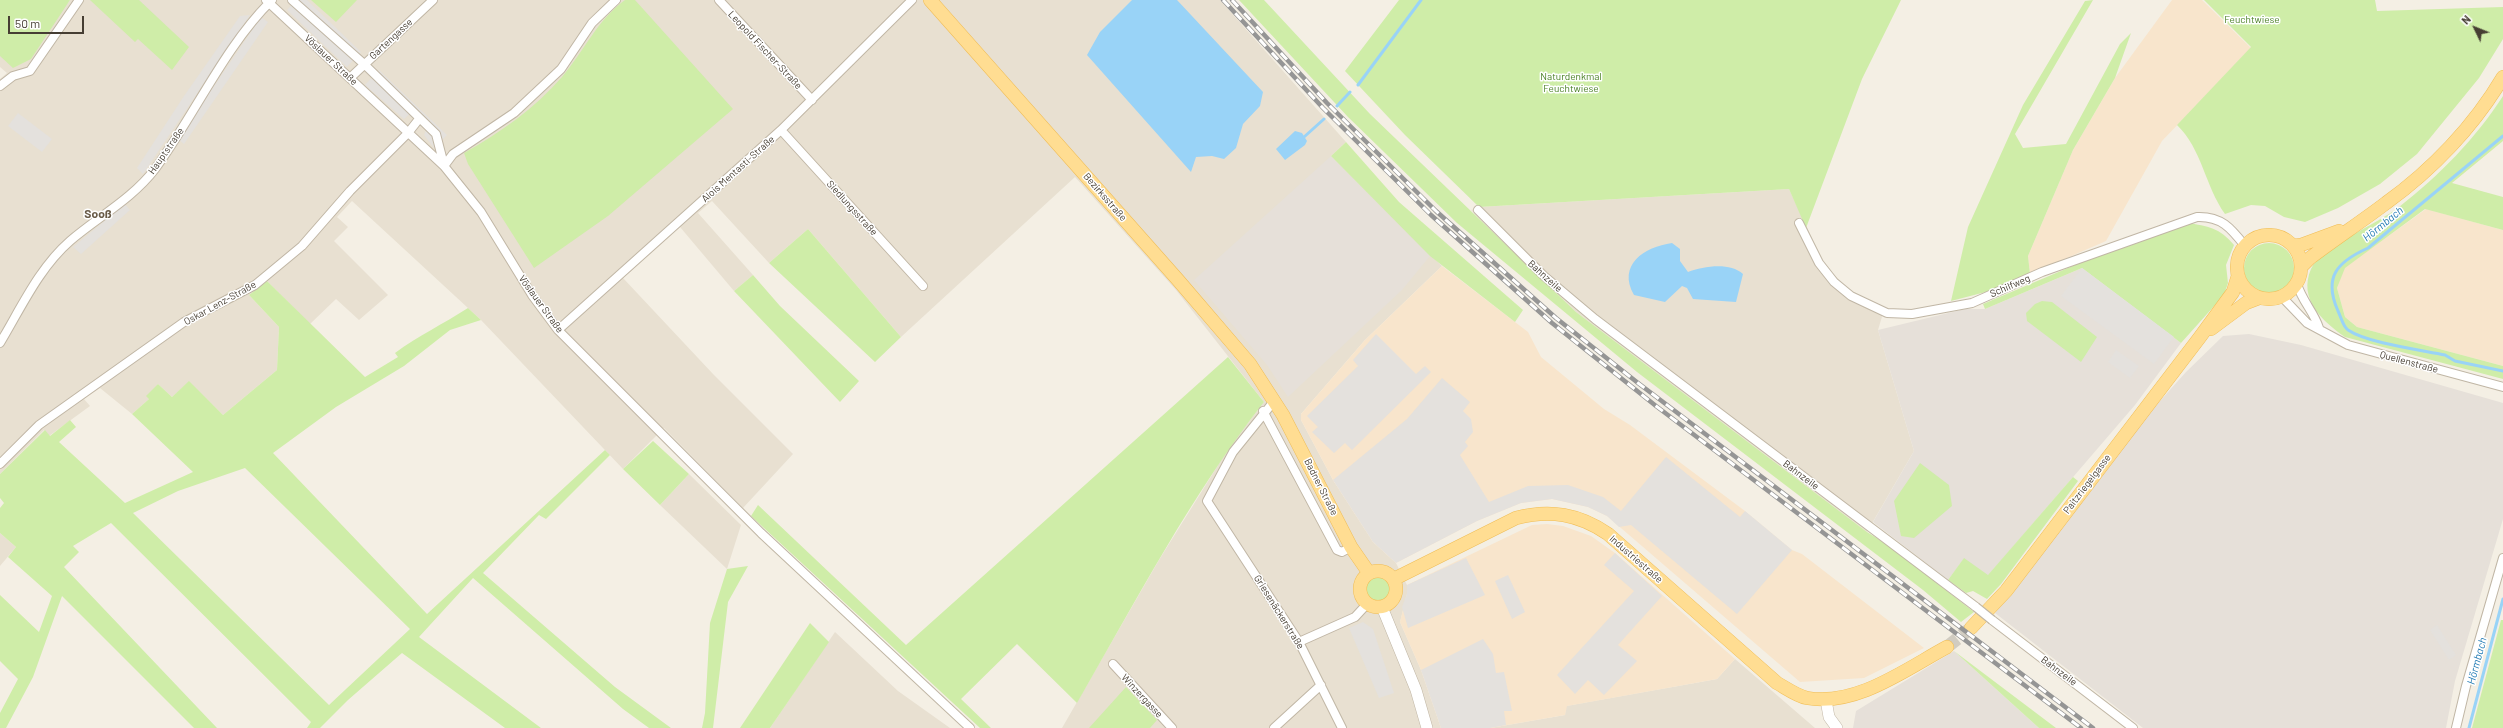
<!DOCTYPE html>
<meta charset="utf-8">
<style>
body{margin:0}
#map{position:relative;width:2503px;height:728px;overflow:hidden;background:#f4efe4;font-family:Barlow,sans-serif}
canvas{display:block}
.north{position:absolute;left:2455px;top:8px;width:40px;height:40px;-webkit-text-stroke:3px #fff;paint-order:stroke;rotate:313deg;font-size:11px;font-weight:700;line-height:16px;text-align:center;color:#463e33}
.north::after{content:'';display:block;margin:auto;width:14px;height:18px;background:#463e33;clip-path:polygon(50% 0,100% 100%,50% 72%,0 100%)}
.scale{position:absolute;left:8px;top:16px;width:76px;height:18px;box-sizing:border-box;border:2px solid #463e33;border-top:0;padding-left:5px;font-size:12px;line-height:14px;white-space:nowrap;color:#463e33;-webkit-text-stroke:3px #fff;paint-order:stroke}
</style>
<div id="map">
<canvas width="2503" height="728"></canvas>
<div class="north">N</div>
<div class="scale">50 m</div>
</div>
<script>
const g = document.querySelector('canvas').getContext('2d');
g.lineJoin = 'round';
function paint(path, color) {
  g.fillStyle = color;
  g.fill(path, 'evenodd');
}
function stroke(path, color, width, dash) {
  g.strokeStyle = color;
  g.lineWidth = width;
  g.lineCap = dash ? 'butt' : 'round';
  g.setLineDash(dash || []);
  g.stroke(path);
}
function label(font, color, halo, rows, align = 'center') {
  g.font = font + ' Barlow,sans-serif';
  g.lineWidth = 3;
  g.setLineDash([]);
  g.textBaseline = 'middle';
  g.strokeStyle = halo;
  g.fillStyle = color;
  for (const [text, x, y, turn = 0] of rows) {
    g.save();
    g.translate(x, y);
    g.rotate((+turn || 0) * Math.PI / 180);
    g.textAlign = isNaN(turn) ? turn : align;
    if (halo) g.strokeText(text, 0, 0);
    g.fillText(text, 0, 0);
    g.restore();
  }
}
paint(new Path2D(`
 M0 0 66 5 70 0H1220L1346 142 1331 156 1442 266 1365 340 1301 414V420L1333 480 1373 542 1396 563 1407 585V594L1400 622 1421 670 1441 728H1062L1159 560 1230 446 1264 402 1176 290 1075 177 901 337 808 229 769 263 712 201 698 213 753 275 734 291 680 227 623 278 714 375 793 454 743 508 664 428 623 469 481 320 352 201 337 217 348 227 334 241 388 295 359 320 336 299 310 324 267 281 249 295 279 327 277 370 223 415 189 382 172 397 158 384 149 399 132 414 100 388 84 399 90 406 49 436 44 430 0 474V79L7 73 0 67Z
 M1789 189 1825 266 1852 292 1884 310 1878 330 1914 451 1867 532 1576 312 1471 210 1479 207Z
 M689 474 741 525 727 569 660 505Z
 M0 533 16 547 0 566Z
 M835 632 898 691 950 728H770Z
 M1735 659 1815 728H1490L1565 715 1566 706 1717 679Z`), '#e8e0d1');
paint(new Path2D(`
 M2172 0H2202L2251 48 2162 141 2106 241 2030 274 2028 256 2073 150 2115 78Z
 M2426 209 2503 230V366L2357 327 2345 317 2337 288 2344 268Z
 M1442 266 1528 332 1541 357 1604 409 1630 425 1745 511 1792 550 1802 554 1924 648 1864 678 1800 682 1607 516 1588 507 1552 499 1521 503 1477 521 1396 563 1373 542 1333 480 1301 420V414L1365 340Z
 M1547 524 1563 526 1591 536 1615 553 1735 659 1717 679 1567 706 1565 715 1490 728H1441L1421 670 1400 622 1407 594V585L1532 525Z`), '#f8e5cc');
paint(new Path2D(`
 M1331 156 1430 256 1402 290 1288 397 1267 365 1194 280Z
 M2082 268 2181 343 2135 405 1988 576 1964 559 1948 580 1873 522 1914 451 1878 330 1965 309H1985Z
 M2249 334 2301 345 2503 403V519L2455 681 2446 728H2143L1995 613 2151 411 2186 372 2223 336Z
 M1954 651 2039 728H1853L1856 711Z`), '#e6e0d9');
paint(new Path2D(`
 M0 0H70L31 59 13 68 0 56Z
 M90 0H139L189 47 172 70 138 39 135 42Z
 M311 0H357L336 22Z
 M625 0H635L733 109 608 216 534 268 468 164 464 153C500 133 535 108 562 77 584 51 598 19 625 0Z
 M1239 0H1264L1370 114 1576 312 1867 532 1888 545 1974 612 1961 622 1923 590 1637 372 1457 223 1348 117Z
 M1399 0H1901L1862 79 1806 228 1789 189 1479 207 1405 135 1345 71Z
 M2093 0 2015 134 2023 148 2066 144 2120 44 2131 33 2115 78 2073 150 2028 256 2030 274 2001 288 1951 301 1968 227 2023 105 2085 1Z
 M2204 0H2375L2377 11 2503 7V39L2479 78 2417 154 2380 184 2338 208 2305 222 2284 217 2265 206 2251 205 2225 214C2205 186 2202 149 2177 125L2251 47Z
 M2503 96V141L2452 183 2503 197V230L2425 209 2345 268 2337 288 2345 317 2357 327 2503 366V379L2345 337C2322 321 2298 299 2311 269 2320 248 2379 223 2399 207 2439 176 2476 138 2503 96Z
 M1346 142 1399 202 1523 310 1515 322 1430 256 1331 156Z
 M2187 223C2208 226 2220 228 2234 245L2226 265 2228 283 2224 295 2181 343 2082 268 1985 309 1983 304 2108 251 2132 245Z
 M808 229 901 337 875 362 769 263Z
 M2244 268a25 25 0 1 1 50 0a25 25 0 1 1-50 0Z
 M753 275 780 306 859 381 840 402 734 291Z
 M267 281 365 377 398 357 395 353C418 336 443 324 468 308L481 320 450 330 404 366 336 407 273 453 427 614 605 450 610 455 546 519 539 515 483 573 615 687 671 728H649L623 709 473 578 419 637 541 728H505L402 653 348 700 320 728H307L311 722 111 523 73 546 79 552 64 567 217 728H194L62 596 33 677 6 728H0V713L18 679 0 661V595L39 632 52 596 8 557 16 547 0 533V508L4 503 0 498V474L45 430 50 436 70 420 76 427 59 442 125 503 193 472 132 414 149 399 146 396 158 384 172 397 189 381 223 415 277 370 279 327 249 295ZM245 468 410 629 329 705 133 513 178 491Z
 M2042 301 2052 302 2097 337 2081 362 2027 321 2026 313 2035 304Z
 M1228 357 1264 402C1191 495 1136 601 1077 703L1017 644 961 699 991 728H980L751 516 758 505 906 645Z
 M653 441 689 474 660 505 623 469Z
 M1920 463 1949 485 1952 506 1914 538 1901 536 1894 501Z
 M2073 477 2078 481 2001 584 1987 599 1973 591 1966 593 1948 580 1964 558 1988 575Z
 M748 566 728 602 713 728H702L705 713 710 623 727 569Z
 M1366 589a12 12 0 1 1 24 0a12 12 0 1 1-24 0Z
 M2501 620H2503V728H2472Z
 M810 623 829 642 770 728H740Z
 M1954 651 2056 728H2039Z
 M1126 687 1157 720 1150 728H1089Z`), '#cfeda8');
paint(new Path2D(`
 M296 0H307L361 52 347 67 287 10Z
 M250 15 143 174 137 168 184 96 240 16Z
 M261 17 268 22 184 144 178 139Z
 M379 70 447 135 434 148 424 135 428 126 412 112 404 119 365 85Z
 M18 113 52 139 42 152 8 126Z
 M125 204 130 210 81 254 73 247Z
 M2082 268 2174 337 2154 364 2061 296Z
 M1376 334 1416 374 1425 366 1431 372 1352 450 1345 443 1334 453 1312 432 1318 427 1307 416 1358 366 1353 360Z
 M2116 350 2139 366 2130 378 2108 362Z
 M1442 378 1470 402 1463 411 1471 419 1473 432 1465 442 1468 446 1460 455 1489 502 1528 486 1568 485 1603 497 1621 511 1666 457 1740 517 1745 511 1792 550 1737 614 1631 525 1619 527 1607 516 1588 507 1552 499 1521 503 1477 521 1396 563 1373 542 1333 480 1407 419Z
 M1615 553 1662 596 1618 645 1637 661 1604 695 1588 680 1575 694 1557 675 1634 591 1604 565Z
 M1466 558 1485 595 1408 628 1402 607 1407 594V585Z
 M1508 575 1525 612 1512 619 1495 581Z
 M1363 622 1373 629 1394 693 1379 698 1349 628Z
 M2437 625 2456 655 2449 660 2430 630Z
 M1483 639 1493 654 1496 673 1504 672 1512 711H1504L1506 725 1490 728H1441L1421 670Z`), '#e4e1dd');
paint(new Path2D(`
 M1132 0H1177L1263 92 1260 106 1243 124 1236 148 1224 159 1212 156 1196 157 1191 172 1087 55 1100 32Z
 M1295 131 1302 133 1307 141 1305 145 1285 160 1276 149Z
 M1672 243 1680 249V261L1688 272C1704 266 1730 262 1743 274L1736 302 1693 299 1687 288 1682 286 1665 302 1634 295C1617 265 1644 247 1672 243Z`), '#99d3f7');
stroke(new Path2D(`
 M1358 85 1421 0
 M1337 106 1350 92
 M2503 136 2368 248C2337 262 2323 277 2338 311 2341 317 2343 327 2348 330 2367 343 2421 350 2445 355L2455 361 2503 371
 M1304 137 1324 119
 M2469 728 2503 599`), '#99d3f7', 3);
stroke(new Path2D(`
 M1947 647 1971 628`), '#d1ccc1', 13, [13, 6]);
const minor = new Path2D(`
 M266 0 444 166 481 212 532 295 558 330 761 533 970 728
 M292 0 364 64 436 134 444 165
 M719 0 812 100
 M350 78 433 0
 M0 86 13 76 30 71 79 0
 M781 130 923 286
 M444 166 453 154 514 113 561 69 592 23 616 0
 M1478 210 1544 276 1595 319 1976 607
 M1799 223 1819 263 1834 282 1851 296 1887 313 1912 314 1972 303 2042 272 2197 217C2221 216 2231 228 2245 246
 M2297 284C2302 301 2314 312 2319 328
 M2282 297 2307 323 2348 345 2503 387
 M558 330 781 130 912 0
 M0 343C21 308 39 268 70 241 98 217 132 199 155 169 194 116 225 46 272 0
 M1275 400 1233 452 1207 501 1299 642 1342 728
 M1263 411 1337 550 1342 552 1351 547
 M0 464 39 425 184 322 255 285 302 246 350 191 408 133 419 119
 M1992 620 2133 728
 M1299 642 1355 617 1367 604
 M1113 664 1172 728
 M1274 728 1321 685
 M2456 728 2466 686 2503 558`);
const tertiary = new Path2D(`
 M1382 607 1416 690 1427 728
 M1826 700 1829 717 1837 728`);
const primary = new Path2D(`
 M930 0 1178 280 1250 364 1283 415 1351 547 1369 573
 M2237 267a32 32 0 1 1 64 0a32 32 0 1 1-64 0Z
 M2293 246 2301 245 2339 231
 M2302 266 2310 258C2335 239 2361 222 2386 203 2432 170 2474 126 2503 77
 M2211 329 2246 303 2259 298
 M1360 589a18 18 0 1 1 36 0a18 18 0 1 1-36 0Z
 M1394 579 1516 518C1550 509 1579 514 1608 534L1777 683C1786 688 1797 696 1807 698 1856 707 1906 669 1947 647
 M1971 628 2006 591 2200 337 2233 292 2238 276`);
stroke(minor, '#c0b6a5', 10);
stroke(tertiary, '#c0b6a5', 12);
stroke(primary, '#f0bd56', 14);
stroke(minor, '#fff', 8);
stroke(tertiary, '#fff', 11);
stroke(primary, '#ffdd92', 13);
const rail = new Path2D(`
 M1223 0 1323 108 1431 215 1552 323 1656 406 2081 728
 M1232 0 1327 103 1436 211 1556 318 1638 383 2093 728`);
stroke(rail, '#959595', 4.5);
stroke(rail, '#fff', 3, [9]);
const minorBridge = new Path2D(`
 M1976 607 1992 620`);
stroke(minorBridge, '#c0b6a5', 10, []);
stroke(minorBridge, '#fff', 8);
label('10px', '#467e21', '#fff', [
 ["Feuchtwiese",2252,20],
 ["Naturdenkmal",1571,77],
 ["Feuchtwiese",1571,89]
]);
label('10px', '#463e33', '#fff', [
 ["Gartengasse",391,39,-43],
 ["Leopold Fischer-Straße",765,50,47],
 ["Vöslauer Straße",331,60,43],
 ["Hauptstraße",166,151,-55],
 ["Alois Mentasti-Straße",738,169,-42],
 ["Bezirksstraße",1105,197,49],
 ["Siedlungsstraße",852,208,48],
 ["Bahnzeile",1545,276,42],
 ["Schilfweg",2010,286,-23],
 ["Oskar Lenz-Straße",220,303,-29],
 ["Vöslauer Straße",541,304,54],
 ["Quellenstraße",2409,362,15],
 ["Bahnzeile",1801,475,37],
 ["Paitzriegelgasse",2087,484,-53],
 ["Badner Straße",1321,487,63],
 ["Industriestraße",1636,559,41],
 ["Griesenäckerstraße",1279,612,58],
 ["Bahnzeile",2059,671,37],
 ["Winzergasse",1142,696,47]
]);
label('italic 11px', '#217ab4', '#fff', [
 ["Hörmbach",2383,224,-39],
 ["Hörmbach",2477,661,-75]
]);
label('bold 12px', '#6a5c49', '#fff', [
 ["Sooß",98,214]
]);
</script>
